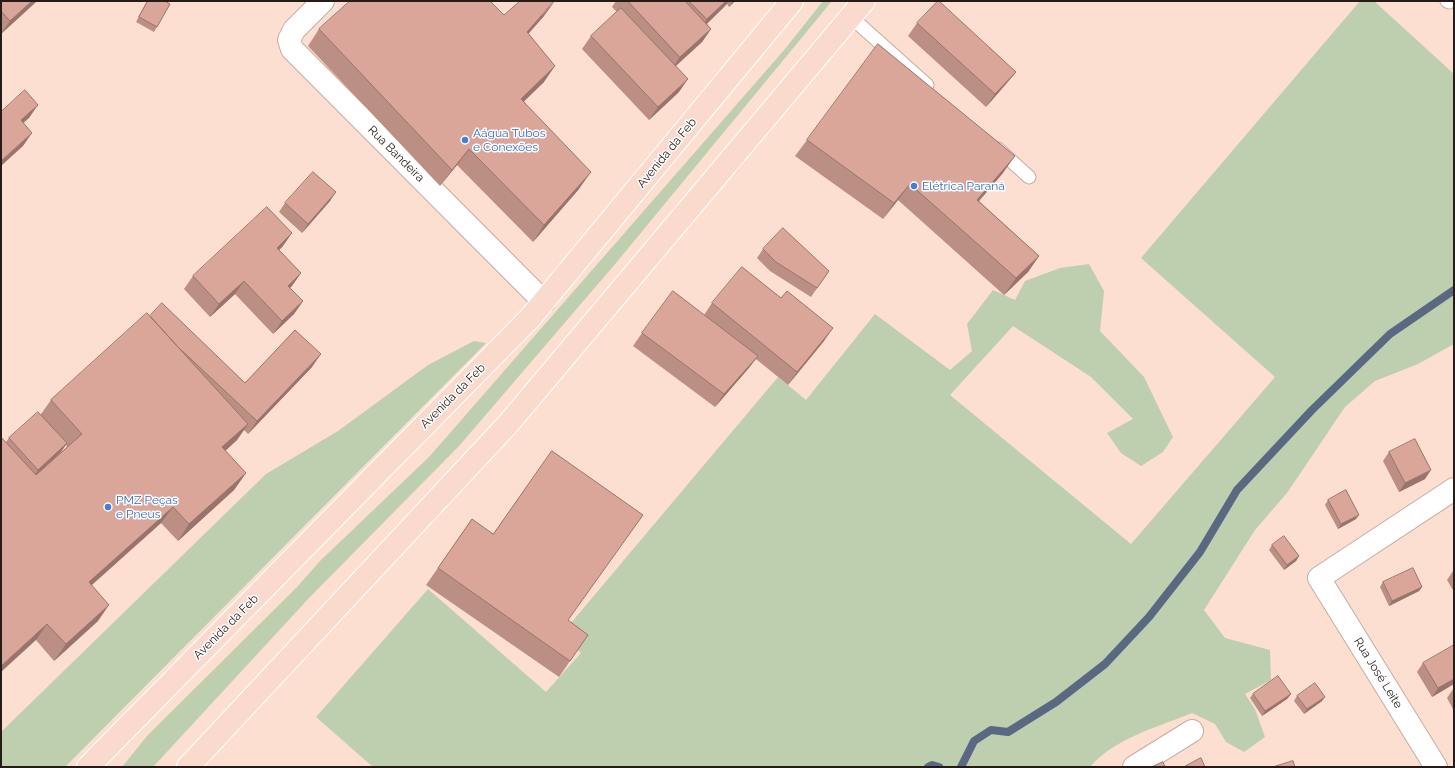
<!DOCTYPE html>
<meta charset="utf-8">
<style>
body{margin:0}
#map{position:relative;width:1455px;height:768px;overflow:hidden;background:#fcdfd0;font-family:Raleway,sans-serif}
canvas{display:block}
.frame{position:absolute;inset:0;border:2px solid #261c17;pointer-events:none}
</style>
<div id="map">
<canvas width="1455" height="768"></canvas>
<div class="frame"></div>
</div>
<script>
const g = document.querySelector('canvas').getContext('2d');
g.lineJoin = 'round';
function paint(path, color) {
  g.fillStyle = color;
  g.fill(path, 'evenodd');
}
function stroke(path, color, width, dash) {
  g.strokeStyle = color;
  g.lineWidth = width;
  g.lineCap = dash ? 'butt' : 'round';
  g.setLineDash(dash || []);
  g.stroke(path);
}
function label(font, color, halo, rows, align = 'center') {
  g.font = font + ' Raleway,sans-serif';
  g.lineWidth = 3;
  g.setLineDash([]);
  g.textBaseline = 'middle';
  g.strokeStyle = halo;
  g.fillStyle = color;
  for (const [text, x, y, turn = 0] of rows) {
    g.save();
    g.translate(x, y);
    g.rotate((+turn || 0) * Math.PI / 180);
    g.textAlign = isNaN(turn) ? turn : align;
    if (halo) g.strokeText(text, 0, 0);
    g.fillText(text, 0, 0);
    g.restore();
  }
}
paint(new Path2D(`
 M823 1H832L616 263 459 446 309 598 153 767H122L147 736 297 587 320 561 429 457 785 49Z
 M1360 1H1374L1454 74V344L1418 364 1375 381 1345 407 1287 493 1255 530 1204 610 1225 638 1270 650 1271 680 1245 694 1255 709 1265 737 1244 752 1226 742 1215 724 1192 713C1160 726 1113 739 1090 767H373L316 717 428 589 546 692 581 653 560 636 778 377 806 400 875 314 950 370 972 351 967 324 993 290 1015 300 1025 281 1060 268 1089 264 1104 291 1100 331 1144 377 1173 437 1163 452 1141 466 1121 453 1107 433 1133 419 1091 377 1013 326 950 395 1131 544 1275 377 1141 258Z
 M474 341 486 343 65 767H1V732L266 474 338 431 428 365Z`), '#bdcfaf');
stroke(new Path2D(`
 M928 767 932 765 939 767
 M961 767 974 741 991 730 1008 732 1056 702 1105 664 1149 617 1200 552 1237 490 1312 410 1390 334 1454 290`), '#5a6981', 8);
const service = new Path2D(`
 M1447 1 1449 2
 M851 17 927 85
 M998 149 1029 177`);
const minor = new Path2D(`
 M323 1 294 30 289 40 292 49 544 302
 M1134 767 1192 731
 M1436 767 1319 578 1454 489`);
const primary = new Path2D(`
 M88 767 530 318 792 1
 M188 767 508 424 864 1`);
stroke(service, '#c7ac9e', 15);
stroke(minor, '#c7ac9e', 24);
stroke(primary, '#fff', 24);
stroke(service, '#fff', 13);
stroke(minor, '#fff', 22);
stroke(primary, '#f9dacd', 22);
paint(new Path2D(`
 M1 1 36 2 1 34Z
 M147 1H165L157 27 154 32 136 22Z
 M616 1H735L729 7 727 4 707 24 711 29 702 42 676 66 679 92 649 120 582 49 591 36 617 12 612 7Z
 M504 15 544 16 528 34 544 82 524 101 579 189 533 242 457 165 440 186 308 46 319 29Z
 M917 23 1016 72 1006 84 986 107 908 36Z
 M807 140 1003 173 979 201 1039 256 1028 272 1004 295 898 200 883 219 795 156Z
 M330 201 302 233 279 212 285 203Z
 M283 246 279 250 301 273 290 288 303 301 294 314 273 334 235 294 210 317 184 289 193 276Z
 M763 249 829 271 811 297 770 271 757 258Z
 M712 303 824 341 788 385 756 359 748 369 715 407 633 346 642 333 704 315Z
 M150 316 245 383 312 367 248 434 244 430 237 440 225 451 246 473 234 490 178 541 161 523 92 585 98 621 54 661 36 640 6 442 9 438 41 414 51 400ZM66 445 67 447 36 475 61 452Z
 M1389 452 1425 479 1399 492 1383 461Z
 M1328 500 1356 519 1338 529 1325 505Z
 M472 519 568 621 588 635 559 677 426 585Z
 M1272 545 1299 556 1296 561 1284 570 1269 550Z
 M1453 571H1454V592L1447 580Z
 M1383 582 1422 587 1419 591 1389 606 1380 587Z
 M1423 663 1454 684 1432 697 1417 672Z
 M1454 688V711L1447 698 1453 689Z
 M1253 694H1291L1287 699 1262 716 1250 698Z
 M1297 696 1322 701 1304 714 1294 701Z`), '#bb8f84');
paint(new Path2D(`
 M32 1H37L1 34 10 21Z
 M555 1 544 16 515 49 527 32Z
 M726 1H729L724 7 698 32 707 19Z
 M733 1H735L729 7Z
 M711 29 702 42 671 70 680 57Z
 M555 66 544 82 510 115 521 99Z
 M1016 72 1006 84 986 107 995 94Z
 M688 79 679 92 649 120 658 107Z
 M38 105 29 118 12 133 21 120Z
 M32 133 23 146 1 166V161Z
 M469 149 457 165 440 186 452 170Z
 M1015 156 1003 173 966 216 977 200Z
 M591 172 579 189 533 242 544 225Z
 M910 184 898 200 883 219 894 203Z
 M336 192 330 201 302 233 308 224Z
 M292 233 283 246 268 261 277 248Z
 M1039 256 1028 272 1004 295 1016 278Z
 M301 273 292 286 279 299 288 286Z
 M244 281 235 294 210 317 219 304Z
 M303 301 294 314 273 334 282 321Z
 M833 328 824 341 788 385 797 372Z
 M321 354 312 367 248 434 257 421Z
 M758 356 748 369 715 407 724 394Z
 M248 424 237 440 211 464 222 447Z
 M67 443 61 452 32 479 38 470Z
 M1431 470 1425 479 1399 492 1405 483Z
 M246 473 234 490 178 541 189 524Z
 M173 507 161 523 77 598 89 582Z
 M1359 515 1356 519 1338 529 1341 524Z
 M1299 556 1296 561 1284 570 1287 565Z
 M1422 587 1419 591 1389 606 1392 601Z
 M109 605 98 621 54 661 66 644Z
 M47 624 36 640 1 672V666Z
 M1454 679V684L1432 697 1438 688Z
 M1291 694 1287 699 1262 716 1265 711Z
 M1325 697 1322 701 1304 714 1307 709Z`), '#99746c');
const building = new Path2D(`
 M1 1H32L10 21 1 11Z
 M148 1H165L170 4 157 27 139 17Z
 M350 1H490L504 15 520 1H554L527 32 555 66 521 99 591 172 544 225 469 149 452 170 319 29Z
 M628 1H685L711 29 680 57Z
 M689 1H726L707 19Z
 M938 1H939L1016 72 995 94 917 23Z
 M621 8 688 79 658 107 591 36Z
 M878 44 1015 156 977 200 1039 256 1016 278 910 184 894 203 807 140Z
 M25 90 38 105 21 120 32 133 1 161V112Z
 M313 172 336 192 308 224 285 203Z
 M267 207 292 233 277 248 301 273 288 286 303 301 282 321 244 281 219 304 193 276Z
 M783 228 829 271 817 288 776 262 763 249Z
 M742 267 781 298 787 291 833 328 797 372 712 303Z
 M673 291 758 356 724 394 642 333Z
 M162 303 245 383 295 330 321 354 257 421 178 347 150 316Z
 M147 313 248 424 222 447 246 473 189 524 173 507 89 582 109 605 66 644 47 624 1 666V437L36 475 82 434 51 400Z
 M38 412 67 443 38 470 9 438Z
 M1415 439 1431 470 1405 483 1389 452Z
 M552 451 643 515 568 620 588 635 570 661 438 568 472 519 493 534Z
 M1346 490 1359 515 1341 524 1328 500Z
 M1284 536 1299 556 1287 565 1272 545Z
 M1413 568 1422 587 1392 601 1383 582Z
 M1454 645V679L1438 688 1423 663Z
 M1278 676 1291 694 1265 711 1253 694Z
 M1315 683 1325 697 1307 709 1297 696Z
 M1201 758 1205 767H1184Z
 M1293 761 1295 767H1273Z
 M1163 762 1165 767H1152Z`);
paint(building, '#daa69a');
stroke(building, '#99746c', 1);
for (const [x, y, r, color] of [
 [465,140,4,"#3f7fe0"],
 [914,186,4,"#3f7fe0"],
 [108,507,4,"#3f7fe0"]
]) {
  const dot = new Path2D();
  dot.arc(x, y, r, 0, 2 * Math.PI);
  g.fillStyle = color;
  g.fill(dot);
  stroke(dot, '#fff', 1.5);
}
label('12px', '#366cbe', '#fff', [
 ["Aágua Tubos",473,133],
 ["e Conexões",473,147],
 ["Elétrica Paraná",922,186],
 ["PMZ Peças",116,500],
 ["e Pneus",116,514]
], 'left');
label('12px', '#261c17', '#fff', [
 ["Avenida da Feb",667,153,-51],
 ["Rua Bandeira",396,154,45],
 ["Avenida da Feb",453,396,-45],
 ["Avenida da Feb",226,627,-45],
 ["Rua José Leite",1378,673,58]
]);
</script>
